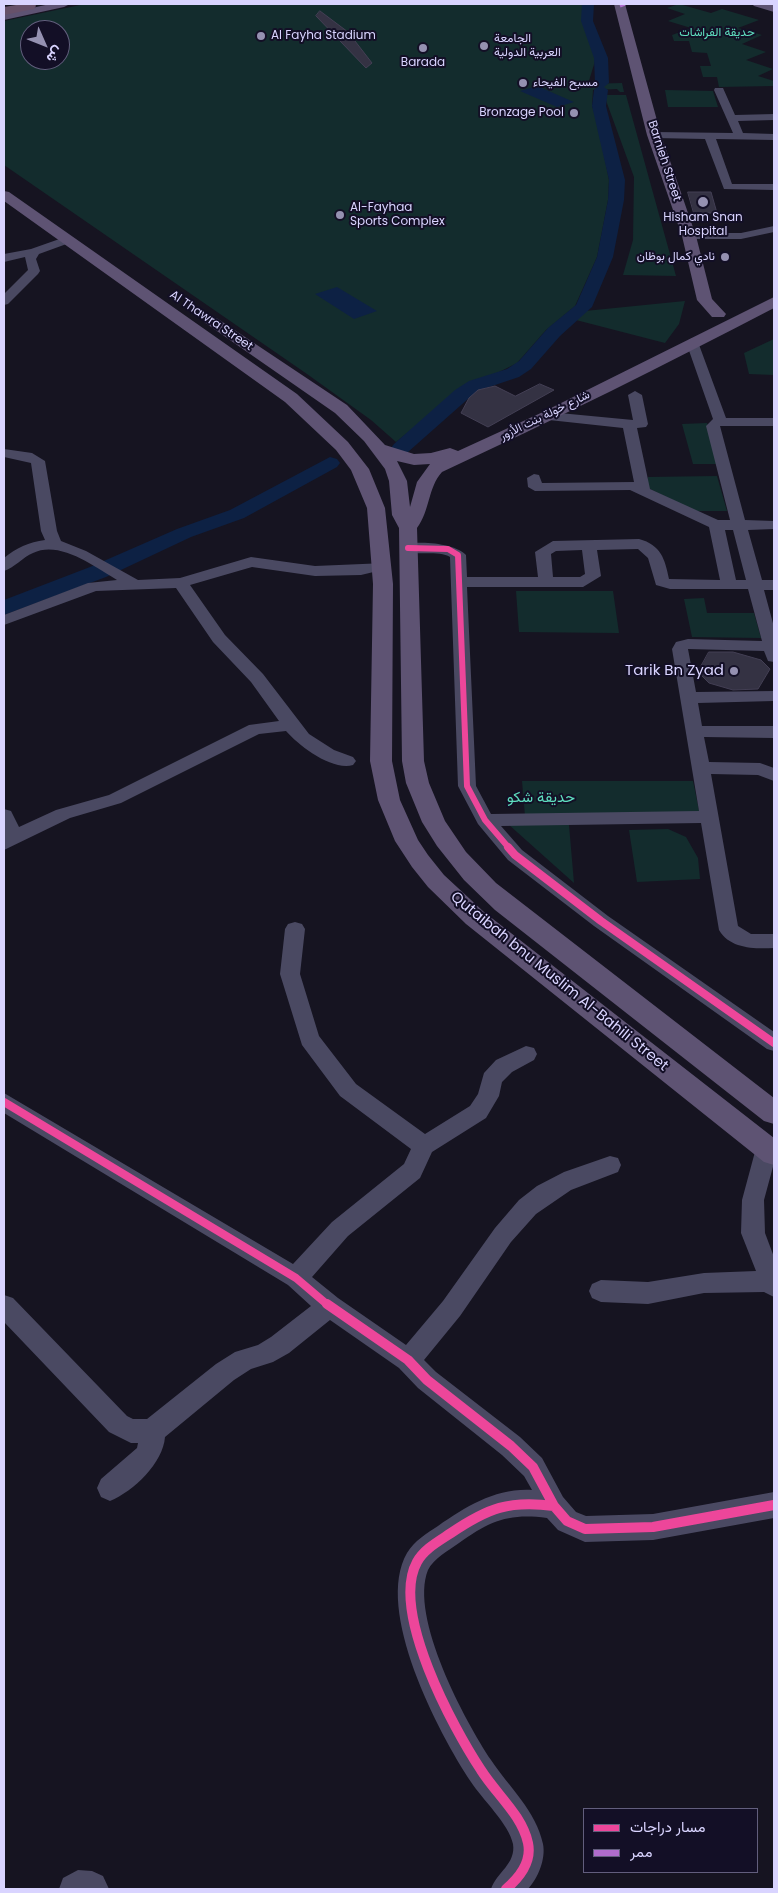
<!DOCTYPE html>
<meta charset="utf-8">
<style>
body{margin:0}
#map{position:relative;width:778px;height:1893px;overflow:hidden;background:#161421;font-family:Poppins,Vazirmatn,sans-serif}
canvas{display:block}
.frame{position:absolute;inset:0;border:5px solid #d9d4ff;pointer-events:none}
.legend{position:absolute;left:583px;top:1808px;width:175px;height:65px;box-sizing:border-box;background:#130f26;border:1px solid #625e7d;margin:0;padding:6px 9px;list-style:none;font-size:15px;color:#d9d4ff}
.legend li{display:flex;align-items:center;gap:10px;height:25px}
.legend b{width:25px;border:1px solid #625e7d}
.north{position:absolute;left:20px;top:20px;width:50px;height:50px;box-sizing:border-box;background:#130f26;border:1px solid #625e7d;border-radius:50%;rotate:134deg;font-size:14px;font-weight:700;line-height:20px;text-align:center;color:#d9d4ff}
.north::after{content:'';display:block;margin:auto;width:18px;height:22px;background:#9591b1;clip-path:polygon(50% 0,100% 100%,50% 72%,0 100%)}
</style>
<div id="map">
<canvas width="778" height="1893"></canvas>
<div class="frame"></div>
<ul class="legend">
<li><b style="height:6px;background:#ed469a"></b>مسار دراجات</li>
<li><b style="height:6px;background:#b06ccc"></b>ممر</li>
</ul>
<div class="north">ش</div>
</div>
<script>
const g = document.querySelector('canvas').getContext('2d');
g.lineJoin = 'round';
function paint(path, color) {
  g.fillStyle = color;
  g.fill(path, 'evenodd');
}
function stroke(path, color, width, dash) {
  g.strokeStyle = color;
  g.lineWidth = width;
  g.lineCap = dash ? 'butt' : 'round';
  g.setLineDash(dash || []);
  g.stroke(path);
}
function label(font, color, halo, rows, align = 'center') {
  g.font = font + ' Poppins,Vazirmatn,sans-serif';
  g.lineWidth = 4;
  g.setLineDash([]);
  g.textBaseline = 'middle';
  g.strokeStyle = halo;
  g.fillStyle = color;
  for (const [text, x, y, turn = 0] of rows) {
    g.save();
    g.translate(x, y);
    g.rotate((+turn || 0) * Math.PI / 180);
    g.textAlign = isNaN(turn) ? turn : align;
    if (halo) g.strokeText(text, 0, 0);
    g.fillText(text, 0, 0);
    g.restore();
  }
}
paint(new Path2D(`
 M85 4H583C583 24 587 39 596 58L588 84 622 83 624 92H620L617 89 593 90 592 106 597 120 609 180 608 200 597 257 575 306 546 330 517 363 487 378 470 382 396 442 371 420 307 374 4 165V21ZM30 30H60V60H30Z
 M679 4 711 13 722 9 759 20 738 28 762 35 742 44 766 52 746 60 773 69 758 76 774 81V86L719 87 717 77H703L700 66H711L707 53 692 52 689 41H674L672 35 691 28 668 21 685 14 667 8Z
 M665 90 713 91 718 107H668Z
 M604 95H626L676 276 623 275 633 240 634 177Z
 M685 301 679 324 665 343 576 320 585 311Z
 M774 339V375L749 374 744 353Z
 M707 423 719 464H693L682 424Z
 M717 476 727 511H695L646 487 648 477Z
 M516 591H613L619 633 519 632Z
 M704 598 707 613H754L761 638 692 637 684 599Z
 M522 781H693L700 815 525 816Z
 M508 824 569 825 574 883Z
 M668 829 686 837 698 858 700 879 637 882 629 830Z`), '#132c2d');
paint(new Path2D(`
 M537 86 574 102 557 107 520 91Z
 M337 287 377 311 354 319 315 294Z`), '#0d2144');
paint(new Path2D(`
 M582 4H594L593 21 608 58 609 83 604 87 608 90 606 106 625 180 624 200 613 257 592 307 560 336 531 369 519 377 483 389 469 398 408 452H394L391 448 394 444 455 390 469 381 507 369 519 361 548 328 576 305 597 257 608 200 609 180 592 106 594 90 599 86 595 83 594 58 581 21Z
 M330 457 337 459 340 463 337 467 244 518 191 537 106 577 4 615V600L90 567 177 529 230 510Z`), '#0d2144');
const building = new Path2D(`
 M320 11 348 32 372 63 366 68 316 16Z
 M688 192H711L717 213H694Z
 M540 384 554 390 488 427 461 413 469 398 478 390 495 386 515 396Z
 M709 652H733L761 660 770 669 758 689 733 690 709 683 698 672Z`);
paint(building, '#343243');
stroke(building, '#433f54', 1);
paint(new Path2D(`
 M715 88H723L735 115 774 114V120L738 121 743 133 774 134V140L716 139 732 184H774V190L724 189 705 139 654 138 649 135 654 132 733 133 714 90Z
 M774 226V232L741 239H689L683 236 689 233H741Z
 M68 236 74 240 72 242 39 254 36 259 40 271 38 274 8 304 4 305V294L28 270 25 257 4 262V254L31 249Z
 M692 338 698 342 726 418H774V426H720L745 520 774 521V529L748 530 762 580H774V590H764L774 627V662L768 661 764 651 688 649 696 692 774 691V701L698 703 702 726H774V738L704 737 709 762 760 763 774 768V781L758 775 711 774 738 926 751 934H774V948C755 949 730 949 719 930L701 823 501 826 522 850 608 916 774 1032V1051L767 1049 594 926 508 860 478 824 458 786 450 557C438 549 408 558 400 548 408 538 457 543 466 555L467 577H538L535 552 553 541 639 539C661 545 665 559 669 579L720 580 709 527 630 490 535 491 528 487 527 478 534 474 539 475 542 483 634 482 623 428 549 420 542 416 549 412 633 420 628 395 635 391 642 395 648 424 646 427 637 428 650 489 718 520H730L706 426 713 419 686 342ZM725 530H733L746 580H736ZM638 549 648 558 656 585 670 589H748L762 641 688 639 676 642 672 649 699 811 491 814 476 786 467 587H583L601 576 597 550ZM582 550 585 574 580 577H553L551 554 556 551Z
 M4 449 32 453 45 461 57 531 61 541 86 551 138 580 180 578 251 557 315 566 386 563 389 566 386 569 361 575 315 576 252 567 190 585 225 635 263 674 309 734 334 750 353 757 356 761 353 765C332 771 299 746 286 731L259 734 121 803 70 818 4 850V809L11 811 19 827 56 810 109 795 249 725 279 721 251 682 213 642 176 588 96 591 4 625V615L88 583 117 580C95 567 60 540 33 553 23 557 14 568 4 571V558C16 548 29 542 45 540L41 531 31 463 4 457Z
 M295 922 302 924 305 929 300 974 319 1036 356 1084 425 1134 470 1106 478 1094 484 1073 496 1060 526 1046 534 1048 537 1054 534 1060 512 1072 502 1082 499 1096 486 1118 432 1152 420 1178 348 1236 312 1277 338 1298 406 1345 443 1301 495 1228 519 1200 537 1186 564 1172 610 1156 618 1158 621 1165 618 1172 571 1190 536 1214 511 1242 460 1316 424 1360 436 1372 520 1437 542 1458 563 1497 576 1512 586 1516 653 1514 774 1492V1518L653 1540 585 1542 558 1530 547 1518C508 1513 490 1521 459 1543 449 1550 433 1559 428 1570 409 1617 465 1721 491 1760 509 1787 536 1811 543 1844 546 1859 538 1878 528 1889H491C497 1872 516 1864 513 1844 509 1824 482 1799 471 1782 438 1732 374 1610 407 1553 414 1541 427 1533 438 1526 467 1506 496 1488 532 1490L524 1476 502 1455 418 1388 399 1368 330 1320 289 1353 273 1362 251 1369 234 1380 165 1437C163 1463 134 1491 110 1501L101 1497 97 1488 101 1479 137 1448 138 1443H131L109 1432 4 1322V1295L13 1298 127 1416 133 1419H147L216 1364 235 1352 258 1345 271 1337 311 1306 288 1285 4 1113V1093L293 1264 332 1222 404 1164 411 1149 340 1096 302 1045 280 974 285 929 288 924Z
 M767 1139 774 1141V1163L764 1200 765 1233 774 1257V1297L764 1292 704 1293 648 1304 601 1302 592 1298 589 1291 592 1284 601 1280 648 1282 704 1273 756 1271 741 1233 742 1200 756 1148 759 1142Z
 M78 1870 92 1871 103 1876 109 1889H59L63 1878Z`), '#4a4962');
paint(new Path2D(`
 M50 4H70L64 7 4 20V14Z
 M614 4H625L661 135 696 236 712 299 726 314 724 317H712L697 300 682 236 647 135Z
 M752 4 774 5V12L754 6Z
 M4 191 9 192 297 394 348 442 369 469 385 508 393 584 392 761 400 800 418 840 428 855 444 875 484 912 774 1138V1165L764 1162 466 924 428 887 412 867 395 841 378 800 370 761 373 584 367 508 351 470 336 450 285 402 4 201Z
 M774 297V308C665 365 554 420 442 472 428 487 430 511 417 528L424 761 429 783 445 821 466 852 496 883 774 1098V1124L764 1121 495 910 464 880 437 846 422 822 406 783 402 761 399 528 392 515 389 481 385 469 364 441 335 413 204 322 212 317 218 319 347 405 385 445 414 454 431 453 450 448 458 451 543 412ZM397 461 414 465 430 464 417 482 410 507 407 481Z`), '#5e5373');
paint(new Path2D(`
 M22 4H35L36 6 34 9 4 15V7Z`), '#67516a');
stroke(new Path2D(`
 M620 6 625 4`), '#b06ccc', 3, [6, 3]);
stroke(new Path2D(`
 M408 548 448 549 458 555 467 786 485 820 509 848`), '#ed469a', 6);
stroke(new Path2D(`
 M508 847 515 855 601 921 774 1043
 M4 1102 296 1278 329 1306`), '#ed469a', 8);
stroke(new Path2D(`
 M327 1304 408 1360 427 1380 511 1446 533 1467 554 1506 567 1521 585 1529 653 1527 774 1505
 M506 1889C519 1878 532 1862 528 1843 522 1815 496 1794 481 1770 453 1728 390 1611 417 1562 424 1549 439 1541 451 1533 488 1508 509 1500 554 1506`), '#ed469a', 10);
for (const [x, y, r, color] of [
 [261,36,5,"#9591b1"],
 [484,46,5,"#9591b1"],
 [423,48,5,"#9591b1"],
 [523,83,5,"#9591b1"],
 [574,113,5,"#9591b1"],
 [703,202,6,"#9591b1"],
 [340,215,5,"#9591b1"],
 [725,257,5,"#9591b1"],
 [734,671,5,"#9591b1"]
]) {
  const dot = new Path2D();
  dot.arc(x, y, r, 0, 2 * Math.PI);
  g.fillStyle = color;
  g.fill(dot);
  stroke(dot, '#130f26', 2);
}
label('12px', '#5fe0c0', '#130f26', [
 ["حديقة الفراشات",717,33]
]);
label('12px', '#d9d4ff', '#130f26', [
 ["Al Fayha Stadium",271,36],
 ["الجامعة",494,39],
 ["العربية الدولية",494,53],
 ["Barada",423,63,"center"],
 ["مسبح الفيحاء",533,83],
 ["Bronzage Pool",564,113,"right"],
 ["Al-Fayhaa",350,208],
 ["Sports Complex",350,222],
 ["Hisham Snan",703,218,"center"],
 ["Hospital",703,232,"center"],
 ["نادي كمال بوظان",715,257,"right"]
], 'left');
label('12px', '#d9d4ff', '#130f26', [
 ["Barnieh Street",664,161,72],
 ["Al Thawra Street",211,321,34],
 ["شارع خولة بنت الأزور",545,416,-26]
]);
label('15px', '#d9d4ff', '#130f26', [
 ["Tarik Bn Zyad",724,671]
], 'right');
label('15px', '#5fe0c0', '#130f26', [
 ["حديقة شكو",541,798]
]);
label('15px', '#d9d4ff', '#130f26', [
 ["Qutaibah bnu Muslim Al-Bahili Street",559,982,39]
]);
</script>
